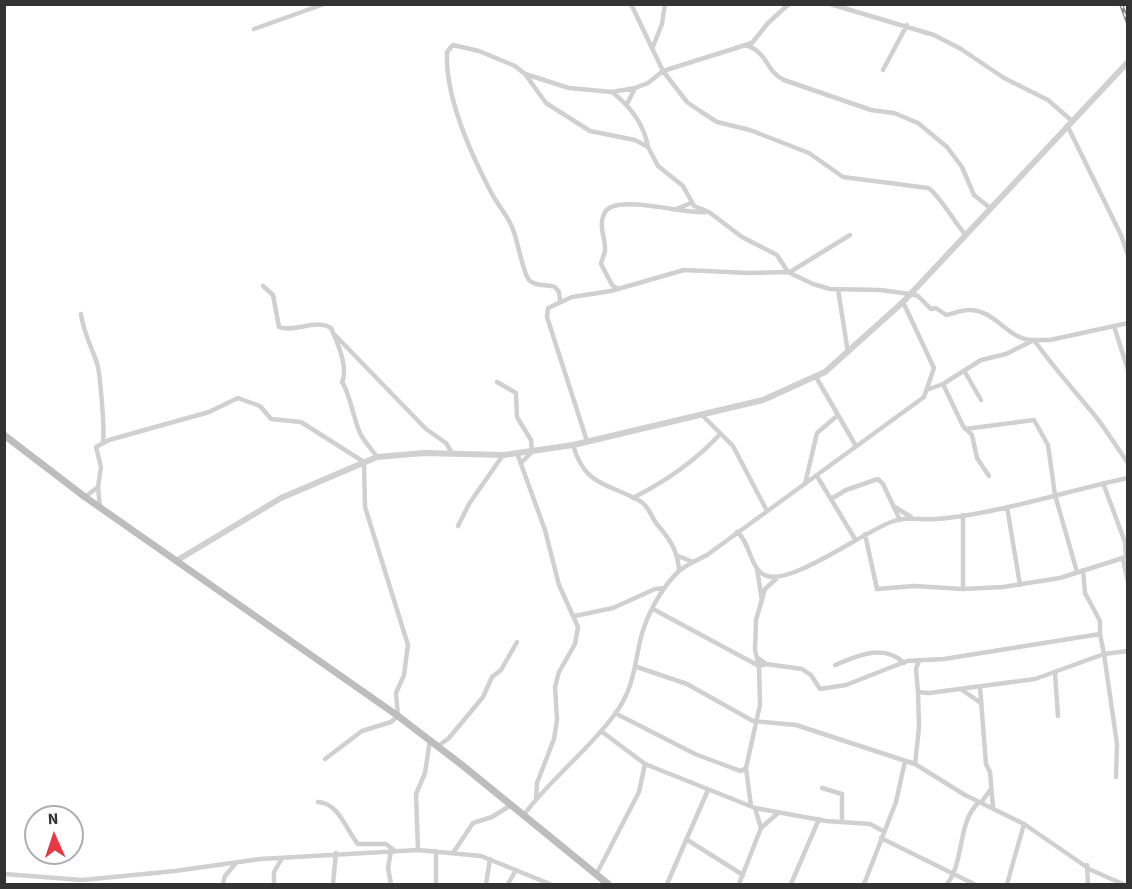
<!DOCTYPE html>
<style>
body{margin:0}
#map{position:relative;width:1132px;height:889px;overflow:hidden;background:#fff;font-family:"Source Sans 3",sans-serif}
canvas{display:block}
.frame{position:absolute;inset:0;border:6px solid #333;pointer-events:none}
.north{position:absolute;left:24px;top:805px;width:60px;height:60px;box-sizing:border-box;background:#fff;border:2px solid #adadad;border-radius:50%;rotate:357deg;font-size:16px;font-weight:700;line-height:24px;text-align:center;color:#333}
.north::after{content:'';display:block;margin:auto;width:21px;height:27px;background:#e63946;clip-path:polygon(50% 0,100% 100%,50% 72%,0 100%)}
</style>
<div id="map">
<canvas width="1132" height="889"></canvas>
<div class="frame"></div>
<div class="north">N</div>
</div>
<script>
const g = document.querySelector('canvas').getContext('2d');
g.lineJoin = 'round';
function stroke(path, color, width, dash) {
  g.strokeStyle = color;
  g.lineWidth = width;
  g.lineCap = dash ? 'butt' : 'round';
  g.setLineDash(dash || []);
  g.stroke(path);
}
stroke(new Path2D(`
 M631 4 663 71 687 102 700 111 717 122 750 130 809 153 843 177 928 188C938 193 955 223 965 234
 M830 4 934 35 961 49 1004 78 1048 100 1072 121
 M254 29 324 4
 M745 45C769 52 764 70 784 80L871 110 894 113 918 123 947 147 962 167 974 195 990 208
 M652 49 662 24 665 4
 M883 70 907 25
 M525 74 569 88 612 92 635 88 648 83 663 71 752 43 768 23 789 4
 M612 92C630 106 644 124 648 147
 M627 104 635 88
 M1067 125 1121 235 1128 255
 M674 210 691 203
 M790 272 850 235
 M263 286 273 295 279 327C296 333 315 318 331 328 337 342 349 368 342 382 349 391 354 420 360 433 364 442 372 449 377 457
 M618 289 612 285 601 264C602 259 604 255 605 251 606 238 598 227 604 214 613 192 684 215 706 212
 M838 289 848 353
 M560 301 559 292 555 287C547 284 535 287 529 280 522 271 518 240 512 227 507 215 497 204 491 192 471 154 445 96 447 52L453 45 479 51 515 66 525 74 546 103 590 131 635 140 648 147 658 166 683 186 694 206 709 212 742 237 777 255 788 272
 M81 314C83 331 91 346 97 363 100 372 105 431 103 442
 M1114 326 1128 370
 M333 333 426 429 446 443 452 453
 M965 372 981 400
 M816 377 856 446
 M497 382 516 393 517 417 531 440 532 452 521 463
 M943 384 963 426 972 435
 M929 389 943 384 981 360 1006 354 1034 340H1050L1128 323
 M702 415 733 446 767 511
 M965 429 1034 420 1048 445 1055 495 1077 572
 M972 435 977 458 989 476
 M587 441 547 317 548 308 572 297 611 291 684 270 749 273 788 272 813 284 830 289 880 290 911 294 918 296 931 309 936 308 946 315C953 314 961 310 968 310 996 309 1008 341 1034 340 1053 367 1075 391 1096 417 1107 431 1117 448 1128 463
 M573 445C585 487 608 483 640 501 649 506 650 515 656 523 669 538 678 550 679 571
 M517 453 545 530 559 585 578 627 575 644 559 672 555 687 557 720 554 739 537 783 536 799
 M817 476 855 539
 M805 484 817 433 838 415
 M85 497 98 487
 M633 498C666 481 695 462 720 434
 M831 499 846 490 878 479 883 484 900 520
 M100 507 98 487 101 467 96 447 109 440 209 412 238 398 260 406 271 419 301 422 364 462 365 507 408 645 404 675 396 693 398 716 391 722 362 731 325 759
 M895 507 911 517
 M1007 507 1020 585
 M458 526 469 504 503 455
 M737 532C751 543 750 571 767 576 793 584 862 533 891 522 906 516 920 520 936 519 952 518 969 515 985 512 1033 503 1080 488 1128 478
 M865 534 877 589 914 586 963 589V515
 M678 556 693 562
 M1123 559 1128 582
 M757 569 762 601
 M1083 570 1085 593 1100 621V634L1104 654 1128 651
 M963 589 1003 587 1060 578 1126 557 1125 542 1103 483
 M653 609 759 666 766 664 758 658
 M575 616 613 608 655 589 664 588
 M919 660 916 669 918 692 929 693 1035 679 1104 654 1117 744 1116 777
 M766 664 802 669 811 675 820 689 846 685 907 661 944 659 1100 634
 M835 665C857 656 884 643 904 663
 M637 667 687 684 753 721 796 725 915 764 965 795 1024 824 1091 870 1123 884
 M1055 673 1058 716
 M980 687 986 764 990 772 993 808
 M962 690 981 703
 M615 713 695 754 735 769 741 771 746 768
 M438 746 449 738 483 697 492 677 501 670 517 642
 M645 764 755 808 826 821 870 824 883 831
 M915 764 919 728 918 692
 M822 788 842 794V821
 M318 802C339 803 346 830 358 844H386L395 851
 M981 803 990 790
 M751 806 746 768 760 705 759 666 755 650 756 620 765 589 777 578
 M755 808 761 828
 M523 816C550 779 588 751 615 714 634 688 634 667 641 637 647 614 662 587 679 571 687 564 698 560 707 555L924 397 934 368 903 302
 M881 838 974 884
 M686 839 743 875
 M418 850 416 794 425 773 430 740
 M391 851 388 868 391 884
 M453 853 473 823 492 817 511 805
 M1087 865 1088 884
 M4 874 82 880 175 871 260 859 418 850 481 856 550 884
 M596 875 639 792 645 764 601 731
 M223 884 225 876 236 863
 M274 884V872L282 858
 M333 884 336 853
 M436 884V851
 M486 884 490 859
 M508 884 516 870
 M667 884 708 790
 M739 884 761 828 778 813
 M791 884 819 819
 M864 884 896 802 905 761
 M947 884C965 861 957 822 979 802
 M1007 884 1024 824`), '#d0d0d0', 4.5);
stroke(new Path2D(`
 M176 561 281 498 377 457 424 453 504 455 573 445 763 400 825 372 903 302 1128 62`), '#d0d0d0', 6);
stroke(new Path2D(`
 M4 435 85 497 398 716 462 765 608 884`), '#bdbdbd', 7);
const rail = new Path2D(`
 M1121 4 1128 23`);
stroke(rail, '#888', 4);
stroke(rail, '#fff', 1.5, [4.5]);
</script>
